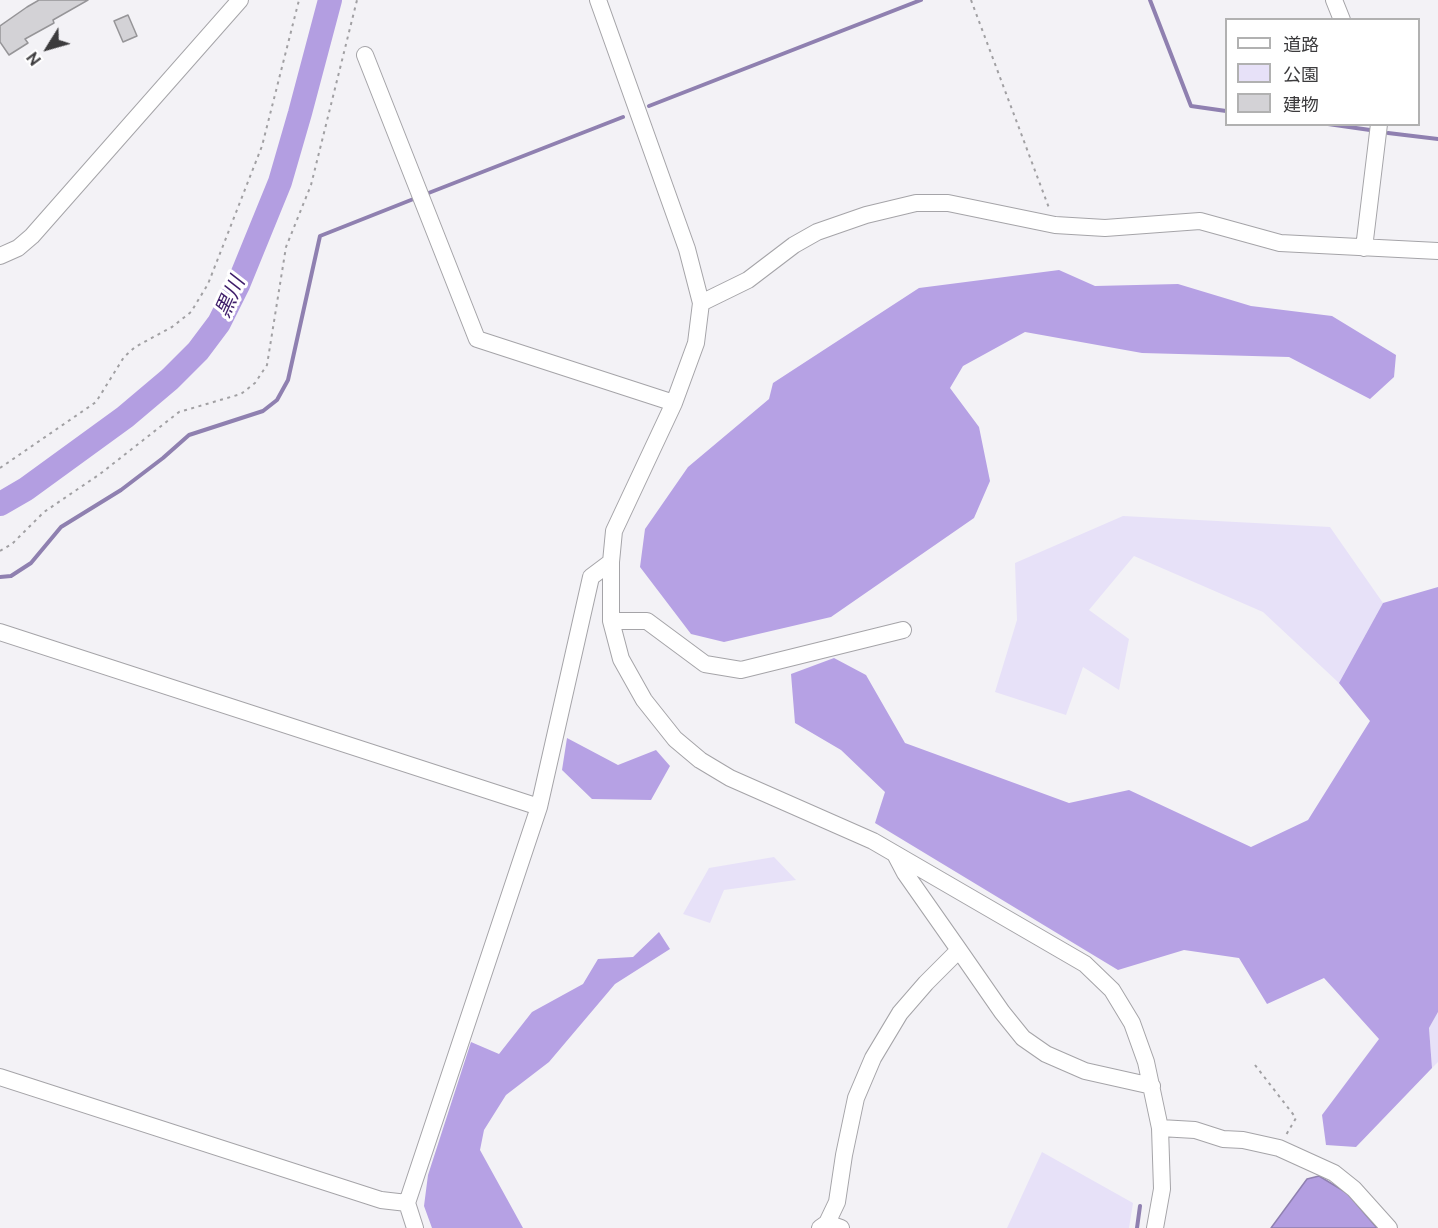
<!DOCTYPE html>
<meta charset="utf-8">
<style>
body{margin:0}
#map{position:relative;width:1438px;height:1228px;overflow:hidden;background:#f3f2f6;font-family:Ubuntu,"Noto Sans JP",sans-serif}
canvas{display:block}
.legend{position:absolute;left:1225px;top:18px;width:195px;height:108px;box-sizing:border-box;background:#fff;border:2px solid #b1b1b1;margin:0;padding:8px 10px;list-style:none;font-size:18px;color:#3c3b3d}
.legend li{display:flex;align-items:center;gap:12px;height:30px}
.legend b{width:30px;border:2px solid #b1b1b1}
.north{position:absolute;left:18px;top:18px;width:60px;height:60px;-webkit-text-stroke:4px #fff;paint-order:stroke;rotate:233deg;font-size:16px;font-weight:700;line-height:24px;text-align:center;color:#3c3b3d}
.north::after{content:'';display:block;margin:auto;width:21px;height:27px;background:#3c3b3d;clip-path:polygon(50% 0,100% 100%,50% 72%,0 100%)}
</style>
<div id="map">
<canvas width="1438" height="1228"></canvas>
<ul class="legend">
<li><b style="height:8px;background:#fff"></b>道路</li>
<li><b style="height:16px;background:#e7e1f8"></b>公園</li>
<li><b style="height:16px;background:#d3d2d6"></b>建物</li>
</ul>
<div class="north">N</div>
</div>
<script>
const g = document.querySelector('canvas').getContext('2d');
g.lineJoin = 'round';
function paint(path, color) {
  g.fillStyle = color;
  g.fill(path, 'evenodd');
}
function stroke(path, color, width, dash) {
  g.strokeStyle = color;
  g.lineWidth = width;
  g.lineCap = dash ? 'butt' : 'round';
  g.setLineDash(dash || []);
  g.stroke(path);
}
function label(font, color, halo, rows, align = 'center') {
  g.font = font + ' Ubuntu,"Noto Sans JP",sans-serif';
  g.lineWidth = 6;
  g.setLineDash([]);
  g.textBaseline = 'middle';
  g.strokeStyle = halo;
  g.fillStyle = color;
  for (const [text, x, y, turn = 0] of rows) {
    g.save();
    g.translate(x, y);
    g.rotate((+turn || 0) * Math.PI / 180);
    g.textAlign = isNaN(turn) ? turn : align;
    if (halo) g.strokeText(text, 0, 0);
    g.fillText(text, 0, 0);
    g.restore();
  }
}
paint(new Path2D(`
 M1123 516 1330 527 1383 603 1339 683 1263 612 1134 556 1089 610 1129 639 1119 690 1083 667 1066 715 995 692 1017 620 1015 563Z
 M774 857 796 880 724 890 710 923 683 914 709 868Z
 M1438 1012V1062L1432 1068 1429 1028Z
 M1042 1152 1133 1203 1129 1228H1007Z`), '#e7e1f8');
paint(new Path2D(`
 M1059 270 1095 286 1178 284 1251 306 1332 316 1396 355 1394 377 1370 399 1289 357 1142 353 1025 332 963 366 950 388 979 427 990 481 974 518 831 617 724 642 691 634 640 567 645 529 688 467 769 399 773 383 919 288Z
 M1438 587V1012L1429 1028 1432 1068 1356 1147 1326 1145 1322 1115 1379 1039 1324 978 1267 1004 1239 958 1184 950 1118 970 875 823 885 792 841 750 795 723 791 674 834 658 866 675 905 743 1069 803 1129 790 1251 847 1308 820 1370 721 1339 683 1383 603Z
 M567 738 618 765 656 750 670 766 651 800 592 799 562 770Z
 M659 932 670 949 615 984 549 1062 506 1095 484 1130 480 1150 523 1228H432L424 1206 428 1175 471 1042 499 1054 532 1012 583 984 598 959 633 957Z`), '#b6a1e4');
const water = new Path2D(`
 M1319 1176 1347 1193 1377 1228H1271L1307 1179Z`);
paint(water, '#b39ee1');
stroke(water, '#8f80b0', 1.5);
stroke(new Path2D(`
 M1150 0 1191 106 1226 111
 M649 106 921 0
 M1328 124 1370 130
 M1388 133 1438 139
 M426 194 623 117
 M0 577 11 576 31 563 61 527 121 490 163 458 189 435 263 411 277 400 288 380 320 236 416 198
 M1137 1228 1140 1206`), '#8f80b0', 4);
stroke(new Path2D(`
 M0 504 26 489 125 417 170 379 198 351 219 323 238 285 280 182 300 113 330 0`), '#b39ee1', 24);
const building = new Path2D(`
 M39 0H88L53 20 54 23 25 39 28 43 9 55 0 42V26L27 7Z
 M128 15 137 36 123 42 114 21Z`);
paint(building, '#d3d2d6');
stroke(building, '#969598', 1.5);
const minor = new Path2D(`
 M598 0 687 249 701 303 696 343 674 403 614 531 611 562V621L621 659 644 700 675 739 700 760 730 778 873 841 1085 964 1112 990 1132 1023 1146 1062 1160 1128 1162 1189 1155 1228
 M1334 0 1342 20
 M365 55 477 339 674 403
 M1364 248 1379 124
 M0 256 18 248 32 236 240 0
 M701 303 748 280 794 245 817 232 866 215 916 203H948L1055 225 1105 228 1200 221 1280 243 1438 251
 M611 621H647L705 664 741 670 903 630
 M0 632 539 807
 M895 854 905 873 959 950 1002 1012 1023 1038 1046 1054 1085 1071 1152 1086
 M0 1077 381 1200 407 1203
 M1160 1128 1195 1130 1223 1139 1243 1140 1279 1148 1334 1173 1354 1189 1389 1228
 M827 1223 841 1228
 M415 1228 407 1203 539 807 591 577 611 562
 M820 1228 827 1223 837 1202 844 1155 856 1098 873 1058 900 1013 926 983 959 950`);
stroke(minor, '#a5a4a8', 18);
stroke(new Path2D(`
 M971 0 1049 208
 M0 468 96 402 124 357 135 347 172 327 191 312 208 284 262 146 299 0
 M0 551 12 544 44 512 100 474 179 412 241 394 255 383 267 365 286 247 311 185 357 0
 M1255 1065 1296 1118 1286 1135`), '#a1a0a3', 2, [3, 4.5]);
stroke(minor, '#fff', 16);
label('italic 21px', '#3e1d6a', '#fff', [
 ["黒川",230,297,-66]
]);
</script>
